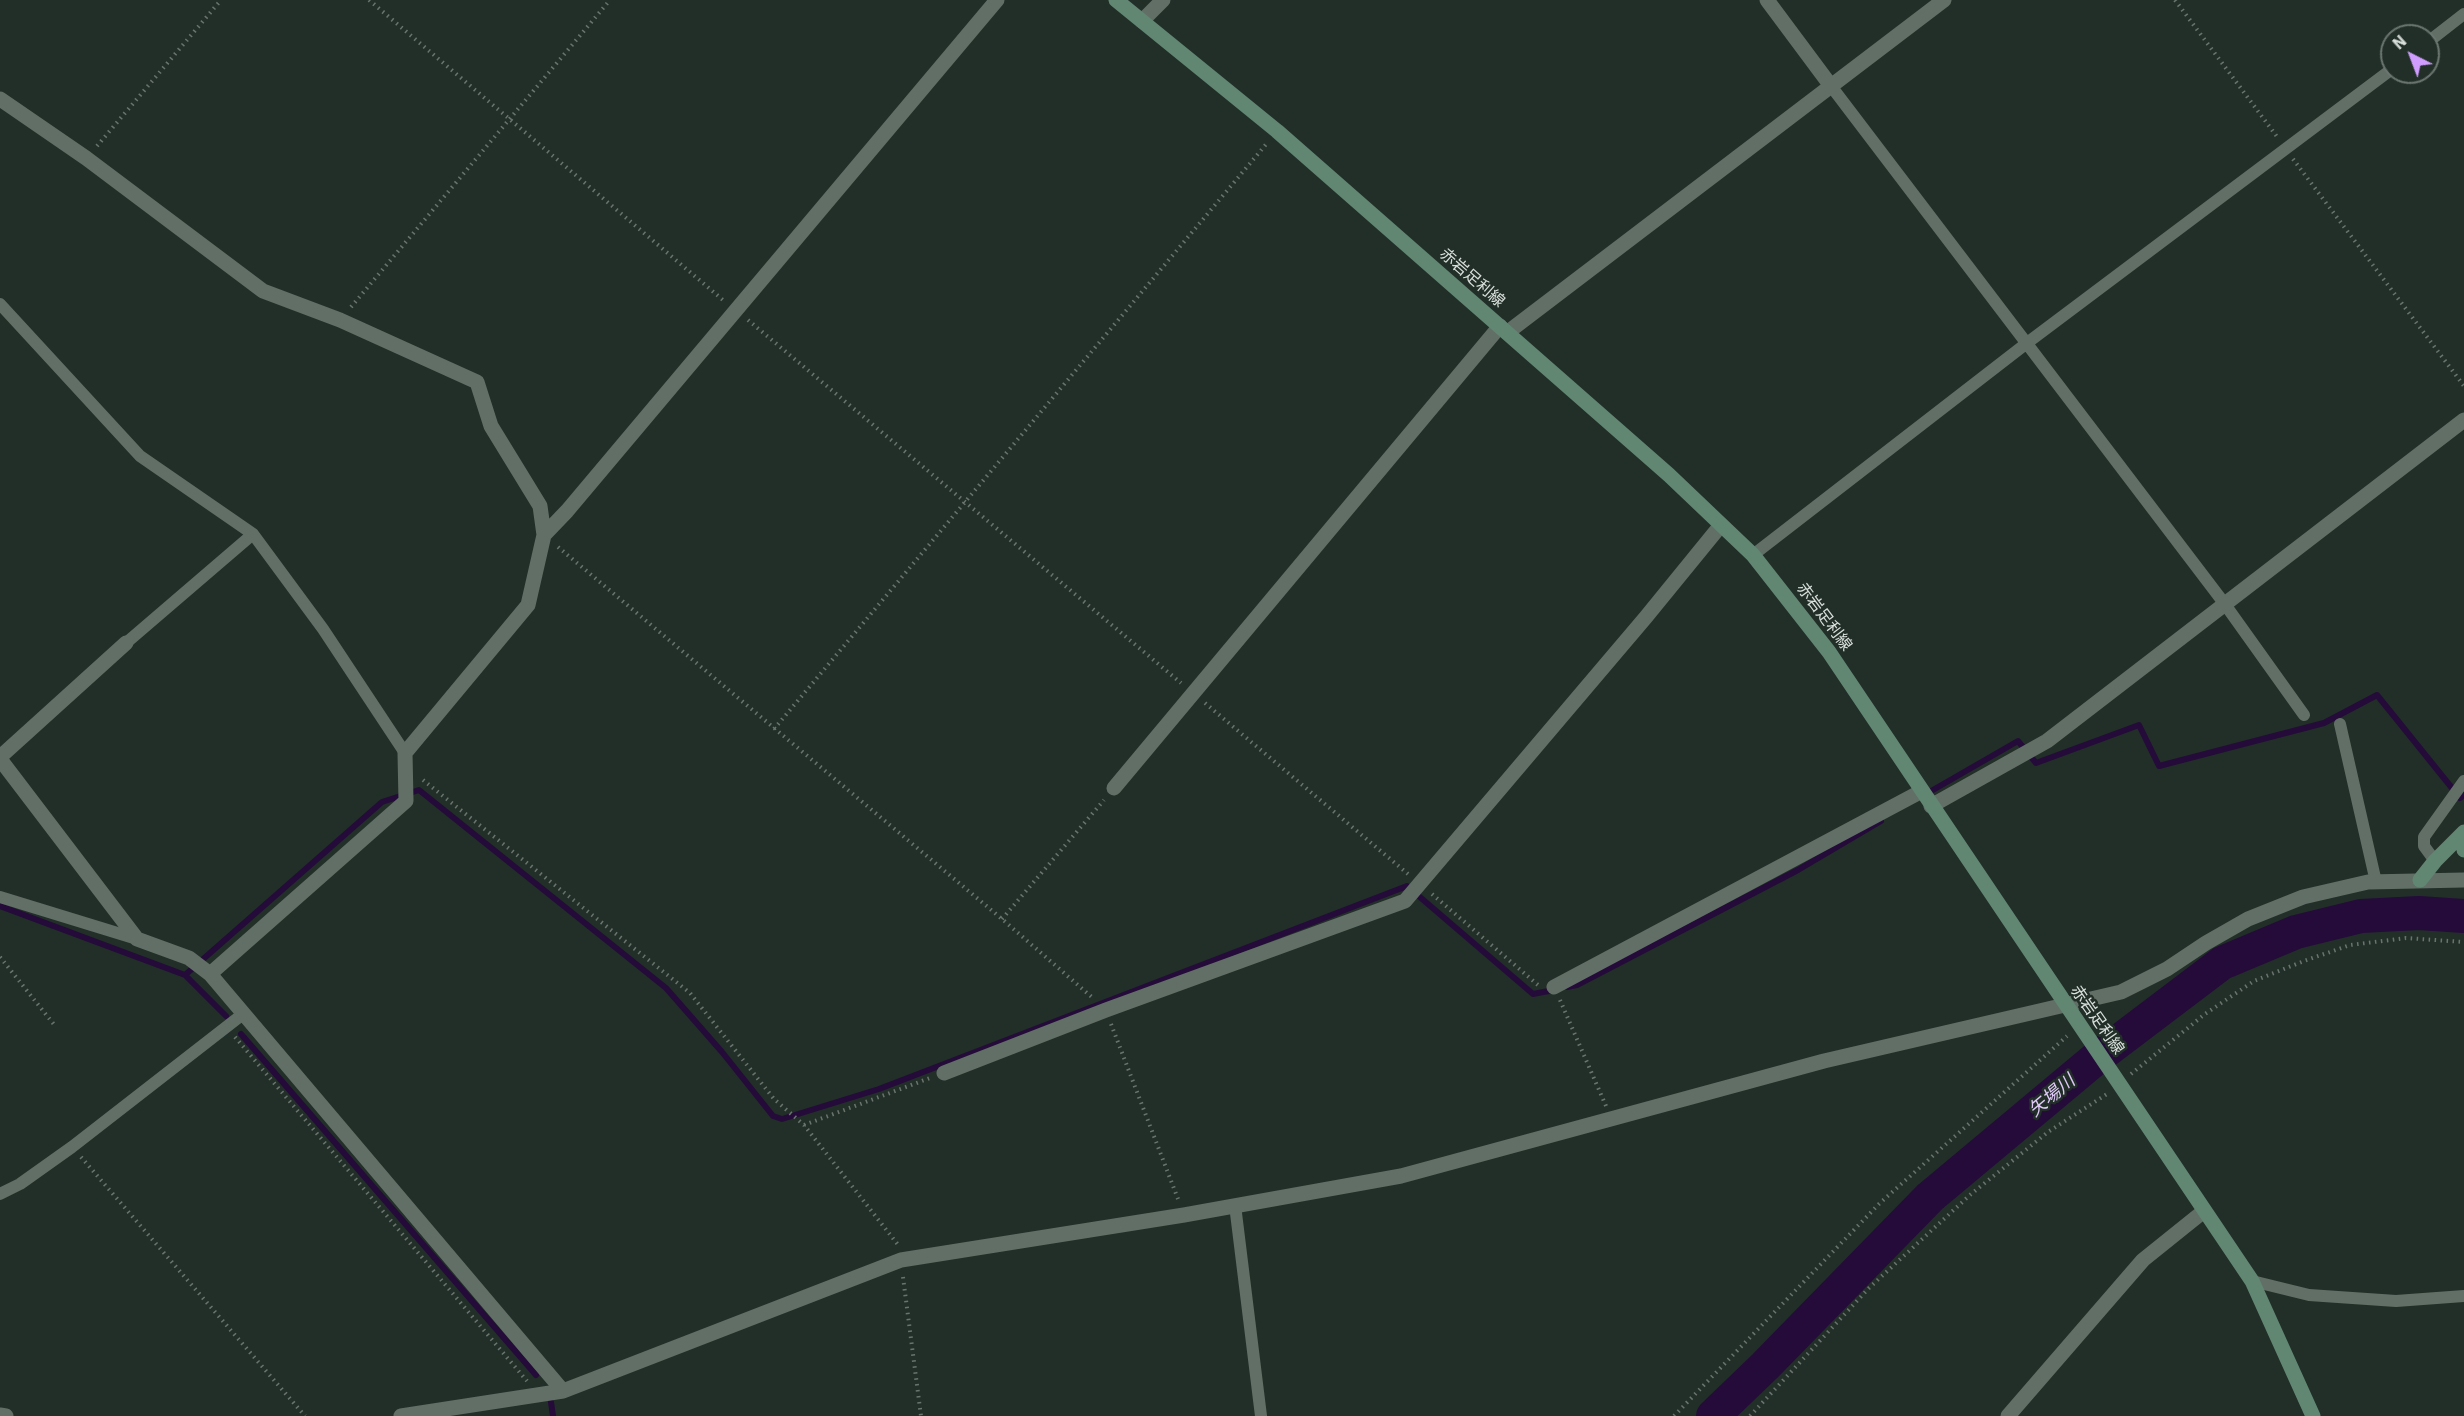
<!DOCTYPE html>
<meta charset="utf-8">
<style>
body{margin:0}
#map{position:relative;width:2464px;height:1416px;overflow:hidden;background:#222f28;font-family:"IBM Plex Sans",sans-serif}
canvas{display:block}
.north{position:absolute;left:2380px;top:24px;width:60px;height:60px;box-sizing:border-box;background:#222f28;border:2px solid #6b7670;border-radius:50%;rotate:318deg;font-size:16px;font-weight:700;line-height:24px;text-align:center;color:#d9e0dc}
.north::after{content:'';display:block;margin:auto;width:21px;height:27px;background:#d09dff;clip-path:polygon(50% 0,100% 100%,50% 72%,0 100%)}
</style>
<div id="map">
<canvas width="2464" height="1416"></canvas>
<div class="north">N</div>
</div>
<script>
const g = document.querySelector('canvas').getContext('2d');
g.lineJoin = 'round';
function stroke(path, color, width, dash) {
  g.strokeStyle = color;
  g.lineWidth = width;
  g.lineCap = dash ? 'butt' : 'round';
  g.setLineDash(dash || []);
  g.stroke(path);
}
function label(font, color, halo, rows, align = 'center') {
  g.font = font + ' "IBM Plex Sans","Noto Sans JP",sans-serif';
  g.lineWidth = 5;
  g.setLineDash([]);
  g.textBaseline = 'middle';
  g.strokeStyle = halo;
  g.fillStyle = color;
  for (const [text, x, y, turn = 0] of rows) {
    g.save();
    g.translate(x, y);
    g.rotate((+turn || 0) * Math.PI / 180);
    g.textAlign = isNaN(turn) ? turn : align;
    if (halo) g.strokeText(text, 0, 0);
    g.fillText(text, 0, 0);
    g.restore();
  }
}
stroke(new Path2D(`
 M1926 794 2018 741 2036 763 2139 725 2159 766 2324 723 2377 695 2460 798 2464 795
 M0 906 185 975 226 1016
 M185 975 382 802 419 790 666 988 722 1052 773 1116 782 1119 879 1089 1407 886 1533 994 1554 990
 M1567 987 1577 985 1798 870 1881 821
 M241 1034 536 1375
 M551 1402 553 1416`), '#250b39', 6);
stroke(new Path2D(`
 M1713 1416 1765 1366 1930 1197 2094 1060 2222 963 2296 932 2361 916 2419 913 2464 916`), '#250b39', 34);
stroke(new Path2D(`
 M369 0 723 300
 M2175 0 2278 138
 M97 146 221 0
 M2293 159 2464 386
 M351 307 610 0
 M748 320 1181 683
 M558 547 1002 919 1094 999
 M1205 703 1408 874
 M774 729 1268 142
 M423 780 690 993 774 1099 804 1125 899 1246
 M1432 894 1538 985
 M1002 919 1104 800
 M0 957 56 1027
 M1560 1000 1606 1106
 M1111 1024 1178 1199
 M235 1037 527 1381
 M2131 1074 2205 1014 2254 981 2304 961 2350 945 2406 938 2464 942
 M804 1125 930 1078
 M81 1157 305 1416
 M903 1277 921 1416
 M1674 1416 1879 1204 2067 1036
 M1750 1416 1869 1288 1970 1195 2048 1132 2107 1094`), '#6a746f', 4, [1.5, 4.5]);
stroke(new Path2D(`
 M2428 42 2464 14
 M1831 86 2224 603 2304 715
 M0 304 140 456 253 534 323 629 405 753
 M1753 555 2027 343 2392 69
 M126 643 253 534
 M2340 724 2376 882
 M2435 861 2424 846V837L2464 781
 M0 897 137 939
 M0 1194 20 1184 72 1147 243 1014
 M1235 1205 1261 1416
 M2252 1281 2309 1295 2396 1301 2464 1296`), '#626f67', 12);
stroke(new Path2D(`
 M1767 0 1831 86
 M1142 21 1163 0
 M0 99 86 158 263 291 340 320 477 382 491 426 540 506 544 535 528 605 405 753 406 801 210 974
 M1508 332 1944 0
 M544 535 567 511 997 0
 M0 757 126 643
 M0 759 137 939 189 958 210 974 563 1391
 M1114 788 1500 326
 M1931 806 2047 741 2464 420
 M1554 987 1922 791
 M944 1073 1106 1010 1405 901 1646 617 1721 525
 M0 1415 6 1416
 M401 1416 563 1391 901 1260 1184 1215 1401 1176 1824 1061 2121 992 2167 969 2206 943 2248 919 2303 897 2368 882 2464 880
 M2008 1416 2143 1260 2204 1211`), '#626f67', 15);
stroke(new Path2D(`
 M1116 0 1277 131 1669 475 1753 555 1829 652 2252 1281 2313 1416
 M2464 849V850
 M2420 880 2435 861 2464 832`), '#618773', 15);
label('16px', '#d9e0dc', '#222f28', [
 ["赤岩足利線",1472,278,41],
 ["赤岩足利線",1824,617,53],
 ["赤岩足利線",2097,1020,55]
]);
label('italic 18px', '#e2cbfa', '#222f28', [
 ["矢場川",2052,1096,-40]
]);
</script>
